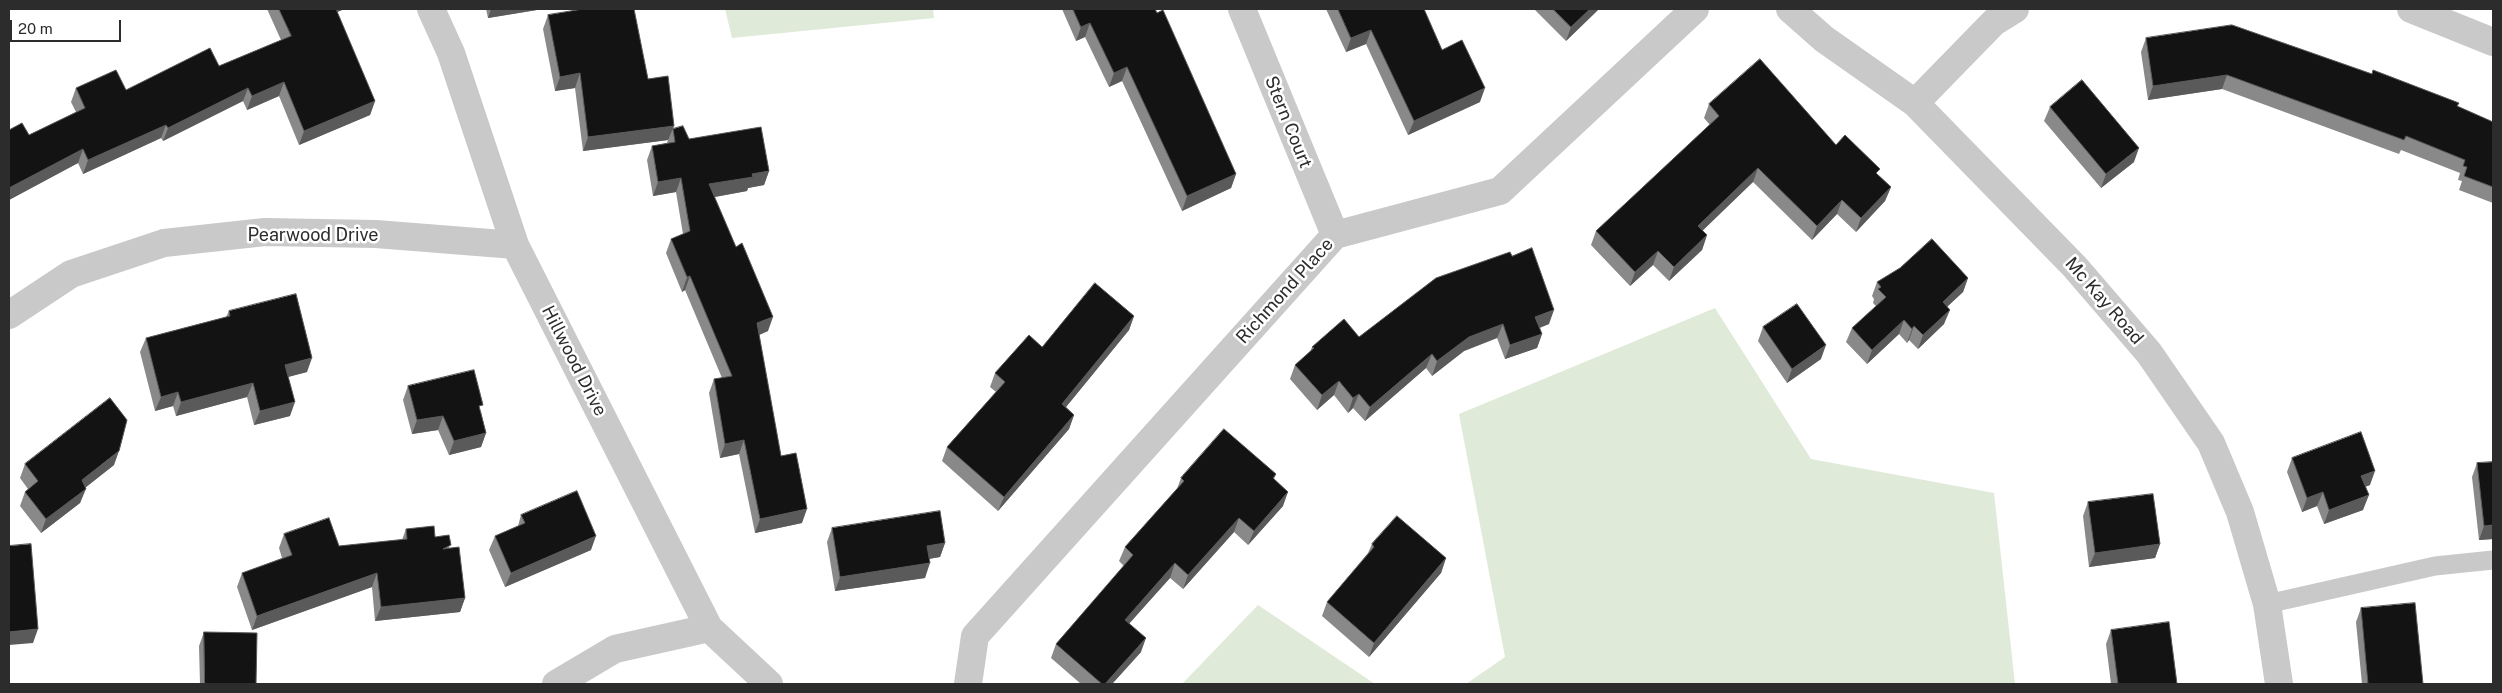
<!DOCTYPE html>
<style>
body{margin:0}
#map{position:relative;width:2502px;height:693px;overflow:hidden;background:#fff;font-family:"Public Sans",sans-serif}
canvas{display:block}
.frame{position:absolute;inset:0;border:10px solid #2c2c2c;pointer-events:none}
.scale{position:absolute;left:10px;top:20px;width:111px;height:22px;box-sizing:border-box;border:2px solid #2c2c2c;border-top:0;padding-left:6px;font-size:15px;line-height:18px;white-space:nowrap;color:#2c2c2c;-webkit-text-stroke:4px #fff;paint-order:stroke}
</style>
<div id="map">
<canvas width="2502" height="693"></canvas>
<div class="frame"></div>
<div class="scale">20 m</div>
</div>
<script>
const g = document.querySelector('canvas').getContext('2d');
g.lineJoin = 'round';
function paint(path, color) {
  g.fillStyle = color;
  g.fill(path, 'evenodd');
}
function stroke(path, color, width, dash) {
  g.strokeStyle = color;
  g.lineWidth = width;
  g.lineCap = dash ? 'butt' : 'round';
  g.setLineDash(dash || []);
  g.stroke(path);
}
function label(font, color, halo, rows, align = 'center') {
  g.font = font + ' "Public Sans",sans-serif';
  g.lineWidth = 5;
  g.setLineDash([]);
  g.textBaseline = 'middle';
  g.strokeStyle = halo;
  g.fillStyle = color;
  for (const [text, x, y, turn = 0] of rows) {
    g.save();
    g.translate(x, y);
    g.rotate((+turn || 0) * Math.PI / 180);
    g.textAlign = isNaN(turn) ? turn : align;
    if (halo) g.strokeText(text, 0, 0);
    g.fillText(text, 0, 0);
    g.restore();
  }
}
paint(new Path2D(`
 M725 9H933L934 18 732 38Z
 M1715 308 1811 459 1994 493 2015 684H1466L1505 657 1459 414Z
 M1258 605 1375 684H1182Z`), '#dfead8');
stroke(new Path2D(`
 M2267 604 2435 566 2493 560`), '#c9c9c9', 19);
stroke(new Path2D(`
 M431 9 451 53 515 245 709 628 769 684
 M1242 9 1335 235
 M1790 9 1824 39 1915 103 2075 267 2149 353 2211 443 2240 512 2267 604 2279 684
 M2411 9 2493 42
 M1915 103 1994 22 2015 9
 M9 315 71 274 164 243 265 232 376 234 515 245
 M556 684 615 649 709 628
 M968 684 975 636 1335 235 1500 191 1695 9`), '#c9c9c9', 28);
paint(new Path2D(`
 M267 9H342V10L337 12 375 101 370 115 299 145 279 96 247 110 243 101 163 141 161 138 83 174 78 163 9 200V130L29 135 76 112 71 102 76 88 126 90 219 66 281 40Z
 M486 9H543L488 18Z
 M1062 9H1155L1236 174 1231 188 1182 211 1122 81 1109 87 1085 37 1076 41Z
 M1326 9H1424L1442 50 1480 102 1408 135 1366 44 1346 52Z
 M1534 9H1599L1566 41Z
 M548 15 648 79 674 126 673 129 689 139 769 171 764 185 748 188 747 191 714 197 768 331 759 335 781 456 802 523 755 533 739 454 720 458 709 393 714 379 722 378 685 290 682 292 666 253 671 239 683 234 676 192 653 196 647 160 652 146 667 143 668 140 583 151 575 88 555 91 543 29Z
 M2146 38 2457 106 2493 122V203L2459 190 2462 181 2458 180 2460 173 2401 150 2399 154 2222 89 2148 100 2141 52Z
 M1709 104 1836 145 1878 175 1891 187 1885 201 1856 232 1837 214 1812 240 1753 182 1702 230 1707 235 1702 250 1669 281 1653 265 1630 286 1591 245 1596 231 1710 125 1704 118Z
 M2050 107 2134 162 2101 188 2044 121Z
 M1512 256 1549 324 1540 328 1542 334 1537 348 1505 359 1497 338 1464 351 1432 376 1426 368 1365 421 1353 408 1348 413 1334 395 1317 410 1290 379 1295 365 1310 352 1312 347 1359 337Z
 M1968 278 1963 292 1947 307 1944 324 1918 349 1909 340 1907 343 1899 334 1867 364 1846 342 1852 328 1876 306 1873 303 1874 299 1872 296 1877 282Z
 M229 311 307 372 288 377 290 416 254 425 247 397 176 416 173 406 155 411 140 352 146 338 226 317Z
 M1134 316 1129 330 1066 407 1074 415 1069 429 998 511 942 461 947 447 996 392 990 387 995 373 1042 347Z
 M1763 327 1821 359 1787 383 1758 341Z
 M408 386 481 412 486 433 481 447 449 455 438 430 412 434 403 400Z
 M2292 458 2370 485 2365 487 2363 510 2324 524 2317 506 2302 512 2287 472Z
 M2477 463 2493 539 2479 540 2472 477Z
 M25 464 114 465 85 488 80 503 41 533 20 506 25 492 28 489 20 478Z
 M1276 474 1274 479 1283 506 1248 545 1234 532 1183 589 1170 578 1129 623 1141 652 1112 684H1081L1051 658 1056 644 1124 566 1119 561 1125 547 1177 489 1181 478Z
 M2088 502 2160 544 2155 558 2089 567 2083 516Z
 M521 515 591 550 505 587 489 550 495 536 518 526Z
 M832 528 945 543 940 557 929 559 925 578 835 591 827 542Z
 M406 529 435 537 450 548 465 598 460 612 375 621 372 587 252 630 237 587 242 573 282 558 279 548 284 534 339 546 402 540Z
 M1372 544 1446 558 1441 573 1369 657 1322 616 1327 602 1368 553Z
 M2361 608 2423 684H2362L2356 622Z
 M2111 630 2177 684H2111L2106 644Z
 M204 632 256 684H200L199 646Z`), '#898989');
paint(new Path2D(`
 M330 9H342V10L328 16Z
 M491 9H543L488 18Z
 M1590 9H1599L1566 41 1571 27Z
 M1090 23 1085 37 1076 41 1081 27Z
 M1371 30 1366 44 1346 52 1351 38Z
 M1127 67 1122 81 1109 87 1114 73Z
 M580 73 575 88 555 91 560 77Z
 M2227 75 2222 89 2148 100 2153 86Z
 M284 82 279 96 247 110 252 96Z
 M248 88 243 101 163 141 168 128Z
 M1485 88 1480 102 1408 135 1414 121Z
 M375 101 370 115 299 145 304 131Z
 M166 125 161 138 83 174 88 160Z
 M674 126 668 140 583 151 588 137Z
 M2139 148 2134 162 2101 188 2106 174Z
 M83 149 78 163 9 200V188Z
 M1758 168 1753 182 1693 240 1698 226Z
 M769 171 764 185 748 188 747 191 704 199 709 184 752 174Z
 M1236 174 1231 188 1182 211 1187 196Z
 M681 178 676 192 653 196 658 182Z
 M1891 187 1885 201 1856 232 1861 218Z
 M1842 200 1837 214 1812 240 1817 226Z
 M1707 235 1702 250 1669 281 1674 267Z
 M1658 251 1653 265 1630 286 1635 272Z
 M690 276 685 290 682 292 687 277Z
 M1968 278 1963 292 1937 316 1943 302Z
 M1554 310 1549 324 1530 331 1535 317Z
 M1950 310 1944 324 1918 349 1923 335Z
 M1134 316 1129 330 1057 418 1062 404Z
 M773 317 768 331 752 338 757 323Z
 M1904 320 1899 334 1867 364 1872 350Z
 M1503 324 1497 338 1464 351 1432 376 1437 361 1469 337Z
 M1914 326 1909 340 1907 343 1912 329Z
 M1542 334 1537 348 1505 359 1510 345Z
 M1826 345 1821 359 1787 383 1792 369Z
 M1432 354 1426 368 1365 421 1370 407Z
 M312 358 307 372 280 379 285 365Z
 M1339 381 1334 395 1317 410 1322 395Z
 M253 383 247 397 176 416 181 402Z
 M178 392 173 406 155 411 161 397Z
 M1359 394 1353 408 1348 413 1353 398Z
 M295 402 290 416 254 425 260 411Z
 M1074 415 1069 429 998 511 1004 497Z
 M443 416 438 430 412 434 417 420Z
 M486 433 481 447 449 455 454 441Z
 M744 440 739 454 720 458 725 444Z
 M119 451 114 465 77 494 82 480Z
 M2375 471 2370 485 2356 490 2361 476Z
 M86 489 80 503 41 533 46 519Z
 M1288 492 1283 506 1248 545 1254 531Z
 M2323 492 2317 506 2302 512 2307 498Z
 M2369 495 2363 510 2324 524 2329 510Z
 M807 509 802 523 755 533 760 519Z
 M1239 518 1234 532 1183 589 1188 575Z
 M2493 525V539L2479 540 2484 526Z
 M596 536 591 550 505 587 511 573Z
 M945 543 940 557 922 560 927 546Z
 M2160 544 2155 558 2089 567 2095 553Z
 M1446 558 1441 573 1369 657 1374 643Z
 M930 563 925 578 835 591 840 577Z
 M1175 563 1170 578 1120 634 1125 620Z
 M377 573 372 587 252 630 257 616Z
 M465 598 460 612 375 621 381 607Z
 M38 629 33 643 9 645V632Z
 M1146 638 1141 652 1112 684H1105Z`), '#5a5a5a');
const building = new Path2D(`
 M279 9H336L375 101 304 131 284 82 252 96 248 88 168 128 166 125 88 160 83 149 9 188V130L22 123 29 135 85 108 76 88 116 70 126 90 210 48 219 66 291 36Z
 M583 9H634L648 79 668 76 674 126 588 137 580 73 560 77 548 15Z
 M1073 9H1155L1157 13 1163 10 1236 174 1187 196 1127 67 1114 73 1090 23 1081 27Z
 M1338 9H1424L1442 50 1462 40 1485 88 1414 121 1371 30 1351 38Z
 M1553 9H1590L1571 27Z
 M2232 25 2372 74 2373 70 2459 103 2457 106 2493 122V187L2464 176 2467 167 2463 166 2465 160 2406 136 2404 140 2227 75 2153 86 2146 38Z
 M1760 59 1836 145 1845 135 1880 169 1876 173 1891 187 1861 218 1842 200 1817 226 1758 168 1698 226 1707 235 1674 267 1658 251 1635 272 1596 231 1719 116 1709 104Z
 M2082 80 2139 148 2106 174 2050 107Z
 M683 126 689 139 761 127 769 171 752 174 753 177 709 184 736 247 742 243 773 317 757 323 781 456 796 453 807 509 760 519 744 440 725 444 714 379 732 376 690 276 687 277 671 239 690 231 681 178 658 182 652 146 675 142 673 129Z
 M1932 239 1968 278 1943 302 1950 310 1923 335 1914 326 1912 329 1904 320 1872 350 1852 328 1886 297 1878 289 1881 287 1877 282 1900 268Z
 M1532 248 1554 310 1535 317 1542 334 1510 345 1503 324 1469 337 1437 361 1432 354 1370 407 1359 394 1353 398 1339 381 1322 395 1295 365 1314 348 1312 347 1344 319 1359 337 1436 278 1510 252 1512 256Z
 M1095 283 1134 316 1062 404 1074 415 1004 497 947 447 1005 382 995 373 1029 335 1042 347Z
 M296 294 312 358 285 365 295 402 260 411 253 383 181 402 178 392 161 397 146 338 230 316 229 311Z
 M1797 304 1826 345 1792 369 1763 327Z
 M474 370 483 405 479 406 486 433 454 441 443 416 417 420 408 386Z
 M110 398 127 420 119 451 82 480 86 489 46 519 25 492 38 481 25 464Z
 M1224 429 1276 474 1273 478 1288 492 1254 531 1239 518 1188 575 1175 563 1125 620 1146 638 1105 684H1102L1056 644 1133 555 1125 547 1184 481 1181 478Z
 M2361 432 2375 471 2361 476 2369 495 2329 510 2323 492 2307 498 2292 458Z
 M2493 462V525L2484 526 2477 463Z
 M577 491 596 536 511 573 495 536 525 523 521 515Z
 M2153 494 2160 544 2095 553 2088 502Z
 M940 511 945 543 927 546 930 563 840 577 832 528Z
 M1397 516 1446 558 1374 643 1327 602 1374 547 1372 544Z
 M329 518 339 546 407 539 406 529 434 526 435 537 449 535 451 545 443 549 459 547 465 598 381 607 377 573 257 616 242 573 292 555 284 534Z
 M31 544 38 629 9 632V546Z
 M2415 603 2423 684H2368L2361 608Z
 M2169 622 2177 684H2118L2111 630Z
 M204 632 257 633 256 684H205Z`);
paint(building, '#131313');
stroke(building, '#5a5a5a', 1);
label('18px', '#2c2c2c', '#fff', [
 ["Stern Court",1288,122,68],
 ["Pearwood Drive",313,235],
 ["Richmond Place",1285,291,-48],
 ["Mc Kay Road",2104,301,49],
 ["Hillwood Drive",574,361,63]
]);
</script>
